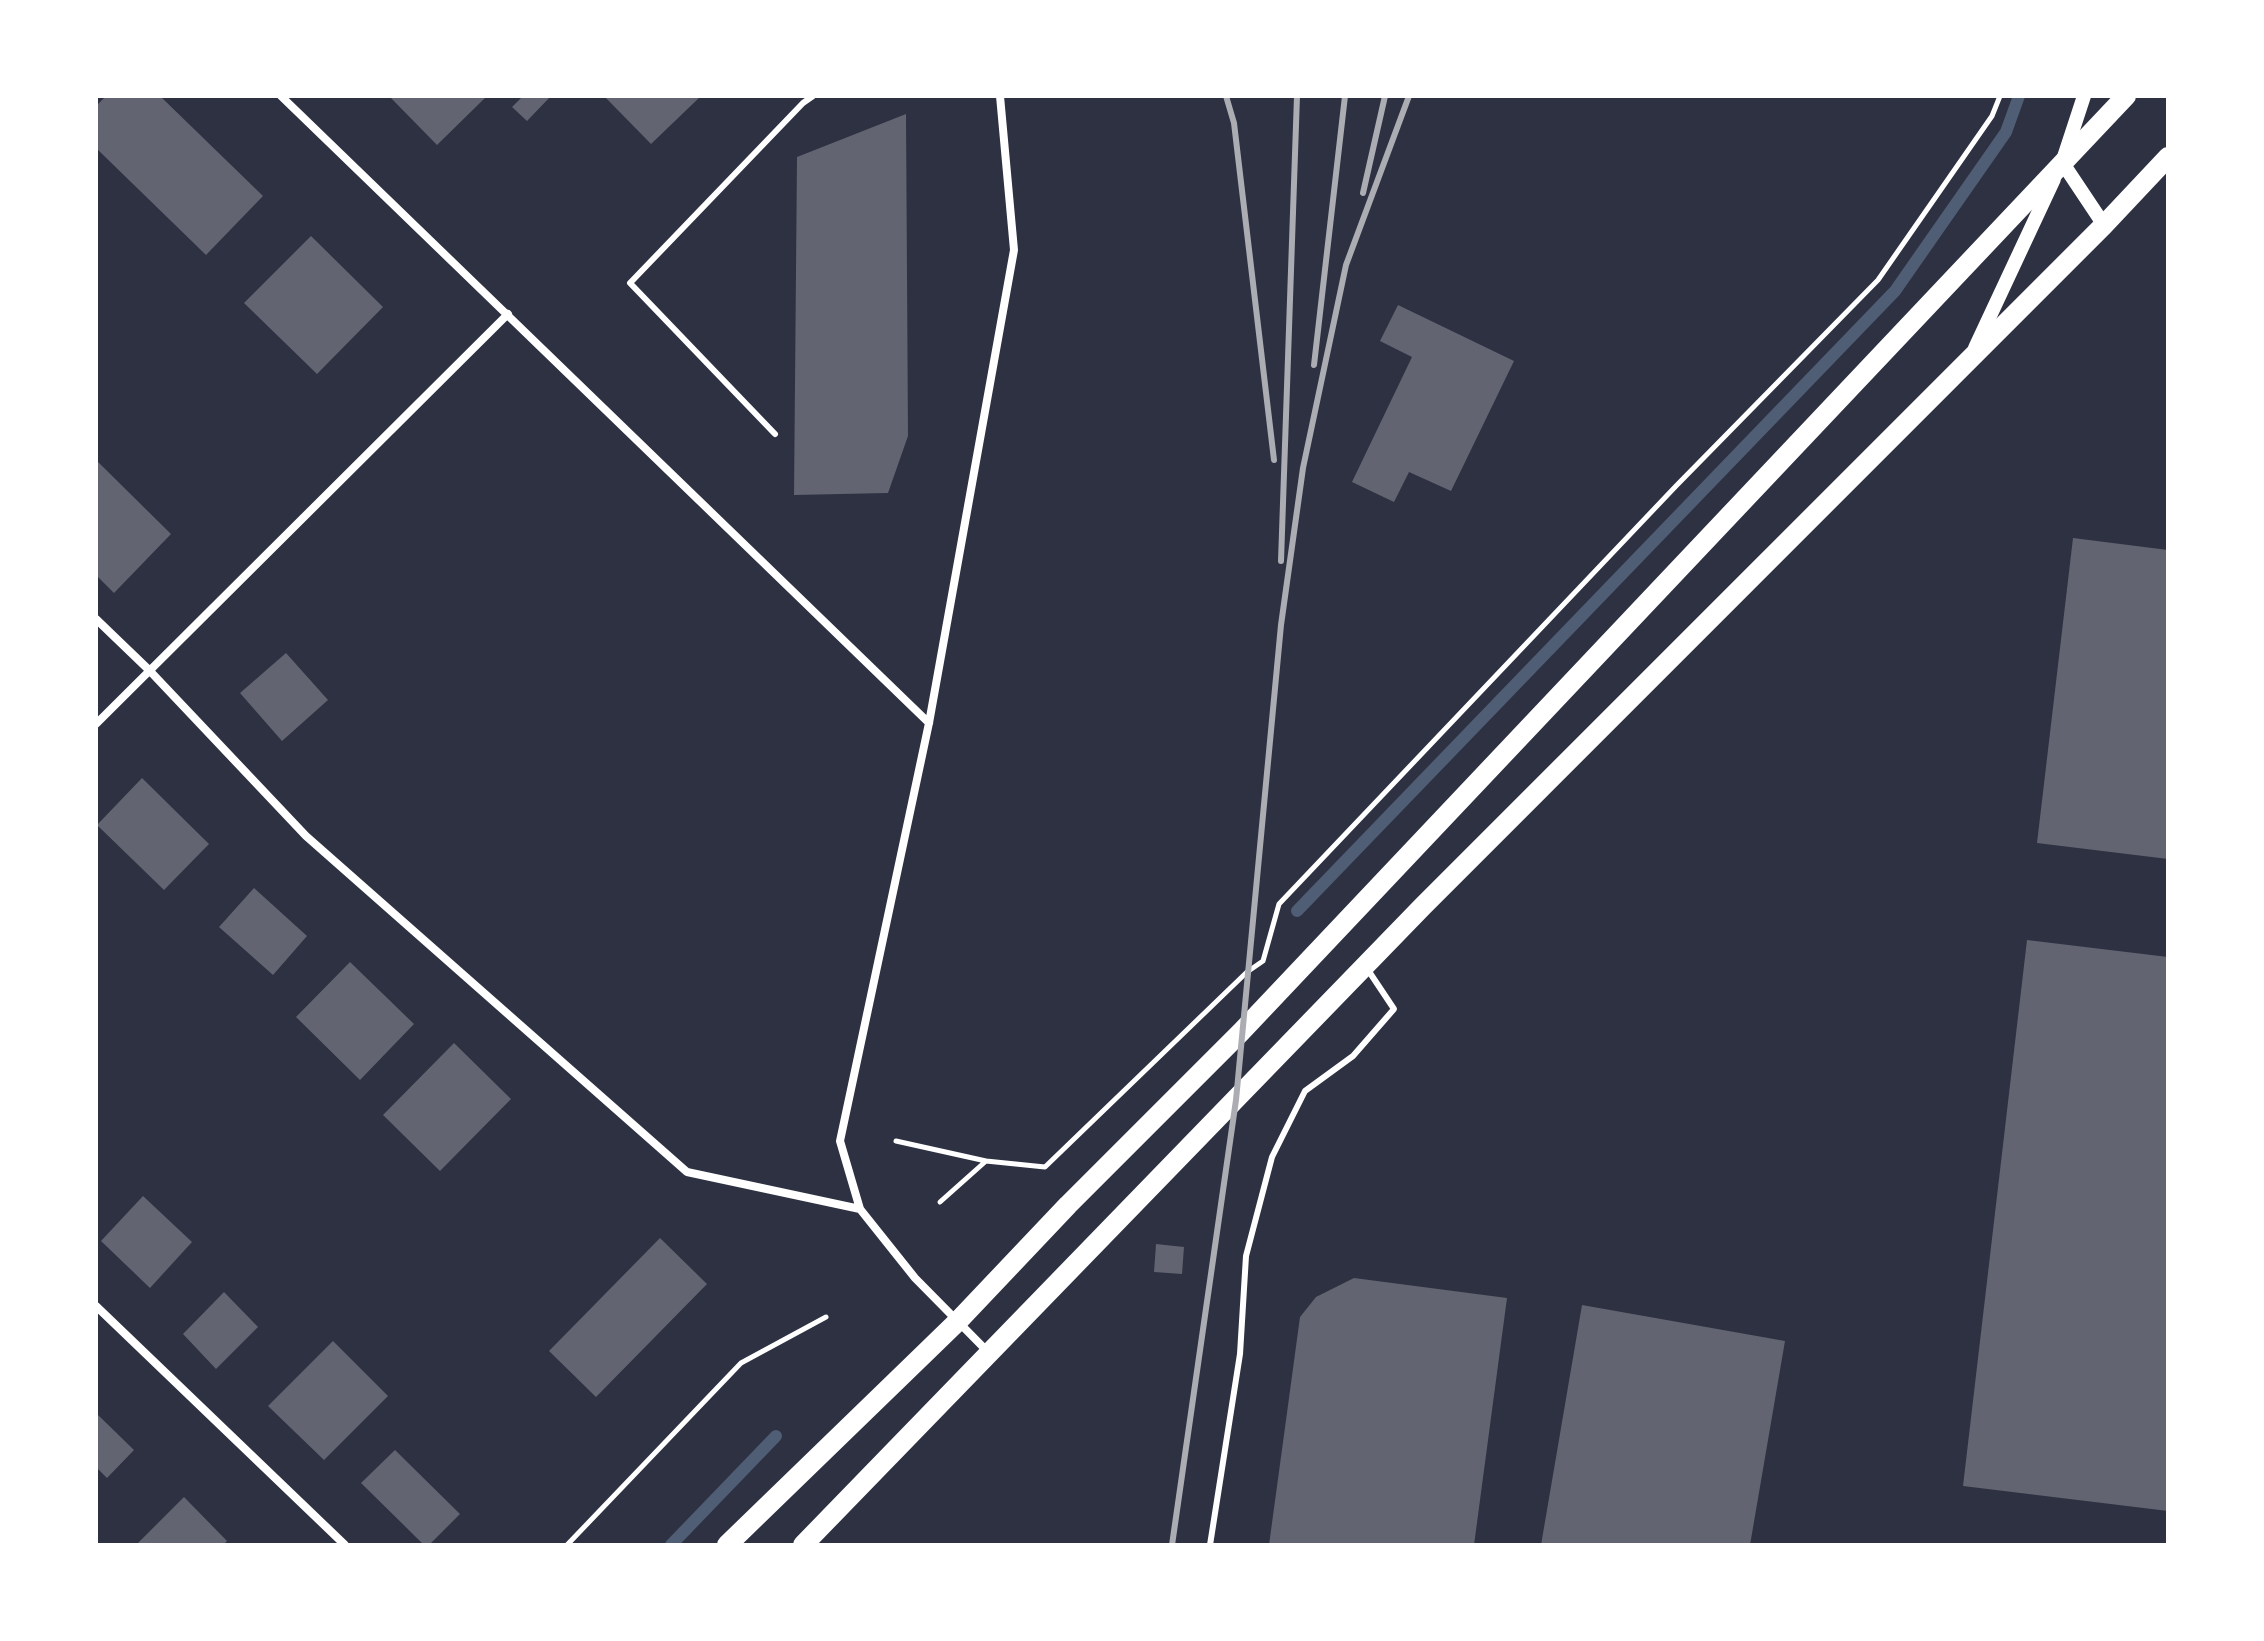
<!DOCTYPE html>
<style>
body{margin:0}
#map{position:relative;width:2264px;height:1641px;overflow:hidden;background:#2d3142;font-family:Merriweather,serif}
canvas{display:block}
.frame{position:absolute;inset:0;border:98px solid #fff;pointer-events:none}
</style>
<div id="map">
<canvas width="2264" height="1641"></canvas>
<div class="frame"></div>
</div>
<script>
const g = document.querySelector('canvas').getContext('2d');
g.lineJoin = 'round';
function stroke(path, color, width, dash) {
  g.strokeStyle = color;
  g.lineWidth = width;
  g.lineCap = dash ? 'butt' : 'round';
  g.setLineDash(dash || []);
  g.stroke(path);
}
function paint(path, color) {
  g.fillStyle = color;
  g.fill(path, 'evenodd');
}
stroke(new Path2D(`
 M1297 911 1895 291 2006 132 2019 96
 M671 1545 776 1436`), '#4f5d75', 12);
paint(new Path2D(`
 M106 96H160L263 196 206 255 96 148V106Z
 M389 96H487L437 145Z
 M523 96H551L527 121 512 107Z
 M604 96H701L651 144Z
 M906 114 908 436 888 493 794 495 797 157Z
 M311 236 383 307 317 374 244 303Z
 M1398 305 1514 361 1451 491 1409 472 1394 502 1352 482 1412 357 1380 341Z
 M96 460 171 534 114 593 96 575Z
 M2073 538 2168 550V859L2037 843Z
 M286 653 328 700 282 741 240 693Z
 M142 778 209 844 164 890 97 825Z
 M254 888 307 936 273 975 219 927Z
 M2027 940 2168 957V1511L1963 1486Z
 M350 962 414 1024 360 1080 296 1017Z
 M454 1043 511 1099 440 1171 383 1115Z
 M143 1196 192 1242 150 1288 101 1241Z
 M660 1238 707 1284 596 1397 549 1351Z
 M1156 1244 1184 1247 1182 1274 1154 1272Z
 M1354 1278 1507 1298 1474 1545H1269L1300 1317 1316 1297Z
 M224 1292 258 1327 216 1369 183 1334Z
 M1582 1305 1785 1341 1750 1545H1541Z
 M333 1341 388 1396 324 1460 268 1406Z
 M96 1413 134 1450 107 1478 96 1467Z
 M395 1450 460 1514 429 1545H424L361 1483Z
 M184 1497 227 1541 223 1545H136Z`), '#626471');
stroke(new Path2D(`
 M896 1141 986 1161
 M940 1202 986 1161 1045 1167 1247 972 1263 961 1279 904 1676 486 1878 280 1992 116 2000 96
 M567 1545 741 1363 826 1317`), '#fff', 5);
stroke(new Path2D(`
 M775 434 630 283 803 103 813 96
 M1210 1545 1240 1354 1246 1256 1272 1157 1305 1091 1353 1056 1394 1009 1368 970`), '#fff', 6);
stroke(new Path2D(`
 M281 96 929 723
 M96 619 149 670 306 836 687 1172 860 1209
 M96 724 508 314
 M96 1306 345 1545
 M988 1352 915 1278 860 1209 840 1141 929 723 1014 250 1000 96`), '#fff', 8);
stroke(new Path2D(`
 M2063 160 2084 96
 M2062 162 2104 225
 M1975 348 2054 179`), '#fff', 14);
stroke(new Path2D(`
 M727 1545 959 1320 1068 1205 1241 1032 2126 96
 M803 1545 1423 906 2104 225 2168 157`), '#fff', 20);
stroke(new Path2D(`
 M1226 96 1234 123 1274 460
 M1363 193 1385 96
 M1314 365 1345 96
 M1281 561 1297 96
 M1172 1545 1236 1100 1281 625 1303 468 1346 265 1409 96`), '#abadb3', 6);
</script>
